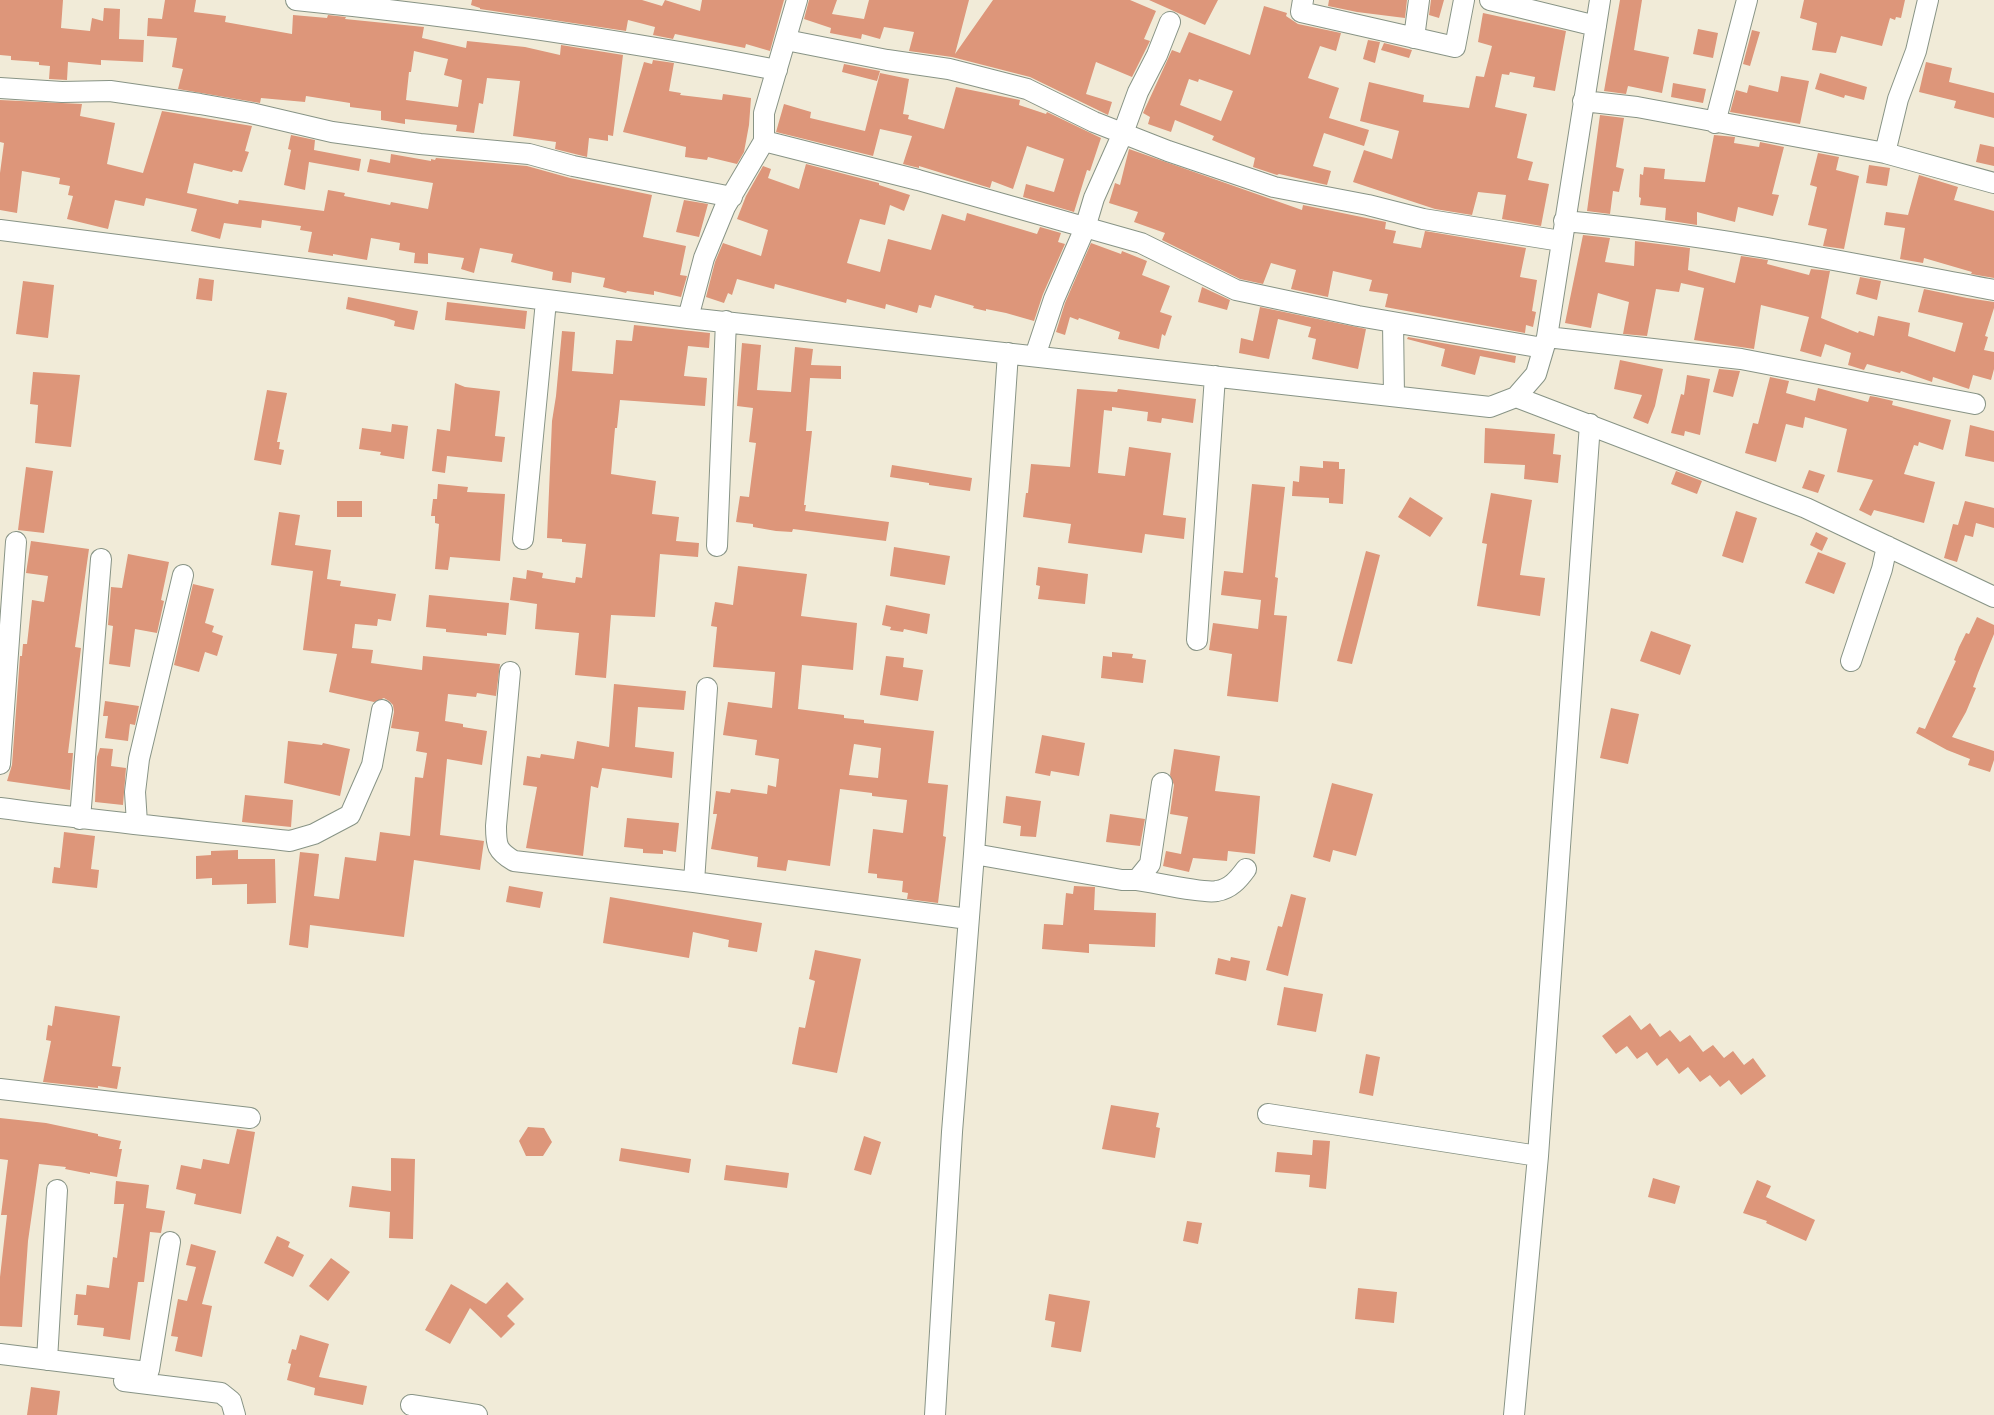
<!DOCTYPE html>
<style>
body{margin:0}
canvas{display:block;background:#f1ebd8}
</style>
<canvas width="1994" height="1415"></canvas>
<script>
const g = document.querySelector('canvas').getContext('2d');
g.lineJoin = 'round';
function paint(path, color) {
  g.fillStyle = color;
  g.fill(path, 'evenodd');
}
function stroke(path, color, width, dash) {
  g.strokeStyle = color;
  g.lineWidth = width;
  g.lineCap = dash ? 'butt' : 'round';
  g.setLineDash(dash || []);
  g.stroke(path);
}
paint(new Path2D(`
 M0 0H63L61 28 90 31 92 18 103 21 104 8 120 9 119 39 144 40 143 62 101 60V65L68 62 67 80 49 79 50 66 39 65V62L11 60V56L0 55Z
 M165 0H196L194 12 226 16 225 22 292 34 293 15 327 18 328 15 346 17 345 19 424 27 422 38 466 48 467 41 525 47 560 55 561 45 623 55 613 136 608 135V141L589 138 587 157 555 149 556 142 513 136 520 81 487 78 483 104 479 103 474 133 456 131 457 125 405 119V124L381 120V111L350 107V103L306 96 305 102 261 98 260 103 178 89 183 69 172 67 177 38 147 36 148 18 162 19ZM414 51 448 59 444 75 462 80 458 107 406 100 409 72H411Z
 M472 0H642L662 6 665 0 700 11 702 0H784L770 51 746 44 745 48 675 34 673 39 653 35 655 27 628 20 626 31 480 9V8L471 5Z
 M809 0H837L832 14 864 19 869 0H969L955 54 993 0H1130L1156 11 1144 39 1150 41 1132 77 1096 62 1086 94 1112 102 1108 115 1030 77 952 57 909 51 914 32 884 27 880 39 862 34 861 39 830 33 831 28 804 19Z
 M1149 0H1218L1205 25Z
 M1329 0H1407L1405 18 1357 12 1328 6Z
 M1431 0H1444L1439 18 1429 15Z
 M1620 0H1642L1634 50 1669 57 1662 93 1628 86 1626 94 1604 91Z
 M1804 0H1905L1901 18 1896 17 1895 20 1890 18 1882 46 1841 36 1836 53 1812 50 1817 23 1800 18Z
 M1264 6 1287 13 1286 16 1298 24 1341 33 1336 51 1320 46 1308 78 1339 88 1329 118 1369 130 1364 146 1324 133 1313 166 1331 171 1327 185 1279 174 1277 175 1253 167 1255 158 1212 140 1214 136 1175 120 1171 132 1148 124 1150 117 1143 113 1172 50 1180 53 1189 32 1250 55ZM1189 79 1198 82 1199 79 1233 91 1221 121 1180 105Z
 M1483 13 1566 31 1555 91 1533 87 1535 77 1510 72 1509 75 1502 74 1495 107 1527 114 1517 158 1533 162 1528 180 1549 184 1541 226 1502 219 1506 195 1478 192 1472 215 1435 209 1353 182 1364 150 1392 159 1399 131 1360 121 1369 82 1424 95 1423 102 1469 108 1476 76 1484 77 1492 46 1478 42Z
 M1698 29 1718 33 1713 58 1693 54Z
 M1752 30 1760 32 1750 66 1743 64Z
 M1368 40 1380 42 1375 63 1363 59Z
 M1384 43 1412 50 1409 58 1381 50Z
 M653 60 674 63 669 91 681 93 680 95 722 100 723 94 751 98 749 125 744 152 737 164 708 157 707 160 685 157 686 147 623 132 644 62 652 64Z
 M1926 62 1952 68 1949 82 1994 93V118L1954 108 1956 101 1919 92Z
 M844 64 880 71 877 81 842 72Z
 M880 73 909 79 903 114 909 115 908 119 944 129 956 87 1020 100 1019 105 1046 114 1047 112 1101 138 1090 171 1087 170 1074 212 1023 197 1026 184 1054 192 1064 159 1027 146 1013 189 992 181 990 188 919 166V168L903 164 912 136 880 129 873 156 776 132 784 104 811 112 810 118 865 131Z
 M1820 73 1867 87 1864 100 1845 95 1844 98 1815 89Z
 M1781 76 1809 81 1800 124 1730 112 1736 90 1747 93 1749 85 1778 92Z
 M1673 83 1706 89 1703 103 1671 97Z
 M0 100 82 104 80 116 115 123 107 164 143 173 162 111 252 126 245 151 249 152 242 172 233 170 232 172 194 163 187 193 238 204 239 200 324 211 328 190 345 193 344 196 390 205 391 202 428 209 433 183 367 172 370 159 390 163 391 154 431 161V159L435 160 436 158 527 166 570 178 652 195 643 237 686 246 680 275 687 276 681 297 654 291V295L627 291 626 293 603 287 605 278 572 272 571 283 552 280 553 272 511 262 513 254 480 248 474 273 461 269 464 258 428 253V264L414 263 415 253 399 250 400 243 371 238 367 260 333 254V256L308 252 312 232 300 230 301 226 262 220 261 228 224 223 220 239 191 231 197 209 146 198 144 206 115 200 108 229 67 219 73 196 68 195 70 186 59 184 60 178 22 171 17 213 0 210V173L4 143 0 142Z
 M1600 115 1624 118 1616 167 1624 169 1619 192 1613 191 1610 214 1587 211Z
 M291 135 315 140 314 150 361 159 359 171 309 162 305 190 284 185 291 150 288 149Z
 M1714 135 1735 137 1734 143 1759 147 1760 142 1784 147 1772 194 1779 195 1773 216 1738 207 1735 222 1697 212V225L1665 220 1666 208 1640 205 1641 198 1639 197 1640 174 1643 175 1644 167 1665 169 1664 179 1705 182Z
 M1980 144 1994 147V166L1976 162Z
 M1129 149 1302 210 1303 205 1386 222 1385 229 1396 231 1393 243 1421 248 1425 231 1526 248 1520 277 1537 280 1532 311 1536 312 1533 327 1526 325 1525 333 1385 307 1388 294 1369 291 1372 280 1333 271 1328 297 1291 289 1296 270 1271 263 1263 284 1240 279 1162 240 1165 233 1134 222 1138 212 1109 203 1115 183 1120 185Z
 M1818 153 1839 157 1836 170 1859 176 1844 249 1823 246 1827 229 1808 225 1817 187 1810 185Z
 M806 164 879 183V185L910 195 904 211 890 205 885 225 860 219 847 263 880 272 888 239 931 250 942 214 965 221 967 213 1037 234 1040 227 1061 233 1058 242 1065 244 1043 294 1034 321 1006 313 986 309V311L973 308 974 306 935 295 931 308 919 305 917 313 886 304 885 309 847 299 846 303 775 284 774 289 737 279 732 295 728 293 724 303 706 297 715 262 723 243 761 256 768 230 737 219 746 196 763 166 771 169 768 178 799 189Z
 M1869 165 1890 168 1887 186 1866 183Z
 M1919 175 1958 187 1954 200 1994 211V278L1971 274 1972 272 1924 258 1923 263 1900 259 1905 228 1884 225 1886 212 1908 215Z
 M684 200 708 204 699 237 676 232Z
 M1583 235 1610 238 1605 262 1634 266 1635 241 1690 248 1688 270 1735 283 1741 256 1768 260 1767 264 1809 275 1811 269 1830 271 1821 318 1858 333 1859 331 1874 336 1878 316 1910 323 1908 336 1955 352 1963 323 1918 312 1924 289 1967 298 1994 302V308L1985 336 1988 337 1984 350 1994 352V369L1991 380 1973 375 1969 389 1933 377 1932 382 1901 371 1900 373 1867 364 1864 370 1848 365 1851 353 1825 344 1821 357 1800 351 1809 317 1761 305 1754 349 1694 340 1704 288 1681 283 1679 292 1656 289 1647 336 1623 334 1629 302 1598 293 1591 328 1565 323Z
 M1091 243 1121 254 1122 251 1147 261 1142 275 1170 286 1160 312 1172 316 1165 336 1162 334 1159 349 1118 339 1120 332 1079 318 1078 320 1070 317 1065 335 1056 332 1065 303Z
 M1860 277 1881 281 1877 300 1856 294Z
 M199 278 214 280 212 301 196 299Z
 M23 281 54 285 48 338 16 334Z
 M1202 287 1230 300 1227 310 1198 302Z
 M348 297 418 311 414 330 394 326 395 321 386 318 346 309Z
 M447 302 527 311 525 329 445 320Z
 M1260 307 1366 329 1358 369 1312 359 1316 339 1308 337 1311 327 1278 319 1269 359 1239 353 1241 338 1253 341Z
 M634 325 710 333 709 348 688 346 684 376 707 378 705 406 620 400 617 428H615L611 474 656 481 652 514 679 517 676 541 699 543 698 557 660 554 655 617 611 615 606 678 575 675 579 633 535 629 537 604 510 600 513 577 526 579 527 570 543 573 542 578 575 583 576 577 582 578 586 544 562 542V539L547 538 552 421 556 396 562 331 575 332 572 371 613 374 616 340 632 341Z
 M1408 337 1516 356 1515 363 1480 356 1475 375 1441 366 1445 349 1407 339Z
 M742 343 761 345 757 390 791 392 795 347 813 349 811 365 841 366V379L810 378 806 431H812L804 505H806L805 511 889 522 886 541 793 529 792 532 776 531 753 527V524L736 522 740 496 749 497 756 443 749 442 753 408 737 406Z
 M1620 360 1663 369 1655 406 1648 424 1633 418 1642 395 1614 389Z
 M1719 369 1740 371 1733 397 1713 392Z
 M33 372 80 375 71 447 35 443 38 405 30 404Z
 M1687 375 1710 379 1700 435 1685 431 1684 436 1671 433 1681 394 1684 395Z
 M1770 377 1789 381 1786 393 1815 401 1818 388 1868 402 1870 396 1876 397 1893 401 1892 405 1951 420 1943 450 1919 442 1918 446 1914 445 1904 474 1935 482 1924 523 1874 510 1871 516 1859 510 1873 480 1837 472 1847 429 1805 417 1803 428 1786 424 1776 462 1745 453 1753 423 1758 424Z
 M455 383 465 387 500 391 495 436 505 437 502 462 447 456 445 473 432 471 437 429 450 431Z
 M1077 389 1117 392 1118 389 1196 399 1193 423 1162 418 1161 423 1147 421 1148 412 1112 407V411L1104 410 1098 473 1125 476 1129 447 1171 453 1163 515 1186 518 1184 539 1145 534 1142 553 1068 543 1071 524 1023 517 1026 493H1028L1031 464 1070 467Z
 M267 390 287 393 277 442H280L279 449 284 450 281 465 254 460Z
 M392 424 408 426 404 459 380 455 381 452 359 449 362 428 391 432Z
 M1970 425 1994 431V462L1965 456Z
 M1485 428 1555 434 1553 454 1561 455 1558 483 1524 479 1525 465 1484 463Z
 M1323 461 1339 462V469H1345L1343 504 1329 503V498L1292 496 1293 481 1299 482 1300 466 1323 468Z
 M892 465 972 478 970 491 929 485V483L890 477Z
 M26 467 53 471 44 533 18 530Z
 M1809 470 1825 475 1818 493 1802 488Z
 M1676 471 1702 481 1697 494 1671 484Z
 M438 484 468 487 467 492 505 494 500 561 450 557 448 570 435 569 439 524 435 523V516H431L433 499H437Z
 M1252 484 1285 487 1275 577 1278 578 1274 615 1287 616 1278 702 1227 696 1232 654 1209 650 1213 623 1258 629 1261 600 1221 595 1224 571 1243 573Z
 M1491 493 1532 500 1520 575 1545 578 1540 616 1477 606 1487 544 1482 543Z
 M1410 497 1443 518 1430 537 1398 517Z
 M337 501H362V517H337Z
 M1965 501 1994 508V528L1976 523 1973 537 1965 535 1957 562 1944 558 1953 524 1958 525Z
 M1736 511 1757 518 1743 563 1722 556Z
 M279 512 300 515 295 545 331 550 327 579 341 581 340 586 396 594 391 621 378 619 377 626 355 624 352 648 373 650 371 663 422 670 423 656 500 664 496 696 477 693 476 697 448 694 445 721 463 724V727L487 731 482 765 447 759 440 835 484 841 480 870 414 860 404 937 310 925 308 948 289 945 300 852 319 854 314 896 339 899 345 857 376 861 380 832 410 836 415 777 423 778 427 753 416 751 419 732 391 728 394 712 393 705 389 701 384 698 374 702 329 692 337 654 303 650 313 571 271 565Z
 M1816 532 1828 538 1822 551 1810 545Z
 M31 541 89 549 75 647 81 648 68 753H73L70 790 7 781 12 765 20 656H22L23 644H27L32 600 44 602 48 576 26 573Z
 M894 547 950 556 945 585 890 576Z
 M1366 551 1380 555 1352 664 1337 661Z
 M1818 552 1846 563 1834 594 1805 583Z
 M128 554 169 562 161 600 164 601 157 633 135 629 130 667 109 664 113 626 108 625 111 587 122 588Z
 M738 566 807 574 801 616 857 623 853 670 802 665 798 709 844 715V718L864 720V723L934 731 928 783 948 785 943 836 946 837 938 903 907 899 908 893 902 892 903 881 877 878V874L868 873 873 829 903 833 907 800 872 796V793L840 789 830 866 788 860 786 871 757 867 758 857 711 849 717 814H713L716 791 730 793 731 789 767 794 768 785 776 787 779 759 755 755 757 740 723 735 728 702 772 708 775 672 713 667 717 627 711 626 715 602 733 605ZM854 744 881 748 878 778 849 775Z
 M1038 567 1088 574 1085 604 1038 599 1040 586 1036 585Z
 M193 584 214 589 205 623 214 626 212 632 223 636 217 656 205 652 199 672 174 665Z
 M429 595 509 603 506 635 487 633V636L446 632V629L426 627Z
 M886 605 930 614 927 634 904 629 903 632 890 630 891 627 882 625Z
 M1977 617 1994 625V634L1978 673 1973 687 1976 688 1966 712 1952 737 1994 751V760L1990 772 1968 765 1970 759 1947 750 1916 733 1919 727 1925 729 1929 720 1956 661 1954 660 1959 647 1966 633 1969 634Z
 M1651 631 1691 645 1680 675 1640 661Z
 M1112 652 1133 654 1132 658 1146 660 1143 683 1101 678 1103 656 1112 657Z
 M886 656 904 658 903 667 923 670 918 701 880 695Z
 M614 684 686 691 684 710 638 707 635 747 674 752 672 778 602 768 598 788 591 786 583 856 526 848 537 787 523 785 527 756 540 758 541 754 574 759 577 741 609 747Z
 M105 701 139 706 135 725 130 724 128 741 105 738 108 716H103Z
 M1611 708 1639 714 1628 764 1600 758Z
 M1042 735 1085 743 1079 776 1051 771 1050 776 1035 773Z
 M288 741 322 745 323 743 350 749 340 796 284 783Z
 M100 748 113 749 111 766 126 768 123 805 95 802 97 757Z
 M1174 749 1220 756 1215 791 1260 796 1255 854 1228 851 1227 861 1193 858 1189 872 1163 866 1166 851 1181 854 1188 817 1170 814 1174 785 1170 775Z
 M1332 783 1373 794 1356 856 1333 850 1330 862 1313 857Z
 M245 795 293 800 291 827 242 822Z
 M1006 796 1041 801 1036 837 1020 836 1021 826 1003 823Z
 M1110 814 1145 819 1140 846 1106 842Z
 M627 818 679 823 676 852 663 850V854L643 853V849L624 847Z
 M64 832 95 836 91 869 99 870 97 888 52 883 54 867 60 868Z
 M238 850V859H275L276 903 247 904V884L212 885V878L196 879V856L211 855V851Z
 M509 886 543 892 540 908 506 902Z
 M1074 886 1095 887 1094 910 1156 913 1155 947 1089 944V953L1042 949 1044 924 1063 925 1066 893 1073 894Z
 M1291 894 1306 898 1288 976 1266 970 1278 926 1282 927Z
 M610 897 762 923 757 952 728 947 729 940 693 932 689 958 603 943Z
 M815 950 861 959 837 1073 792 1064 799 1027 805 1028 815 981 809 979Z
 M1231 957 1250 961 1246 981 1215 974 1218 958 1230 961Z
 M1284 987 1323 994 1316 1032 1277 1025Z
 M55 1006 120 1016 112 1066 121 1067 117 1089 98 1086V1088L43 1082 51 1041 46 1040 48 1025 52 1026Z
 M1630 1015 1641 1030 1650 1023 1660 1037 1670 1030 1680 1042 1690 1035 1703 1052 1713 1045 1724 1058 1733 1051 1744 1065 1753 1058 1766 1076 1741 1095 1729 1080 1720 1087 1710 1075 1700 1082 1688 1067 1679 1074 1667 1058 1657 1066 1647 1052 1637 1059 1627 1046 1616 1054 1602 1036Z
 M1366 1054 1380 1057 1373 1096 1359 1093Z
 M1111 1105 1159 1113 1156 1127 1160 1128 1155 1158 1102 1149Z
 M0 1118 46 1123 98 1134V1136L121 1141 119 1149H122L117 1177 90 1172V1174L65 1169 66 1167 39 1164 28 1241 22 1327 0 1326V1277L7 1215H1L8 1160 0 1159Z
 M528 1127 544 1128 552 1142 543 1156H526L519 1141Z
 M237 1129 255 1132 241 1214 194 1204 196 1194 176 1189 181 1165 201 1169 203 1159 229 1164Z
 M864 1136 881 1142 871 1175 854 1170Z
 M1313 1140 1330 1141 1326 1189 1309 1187 1310 1175 1275 1172 1277 1152 1312 1155Z
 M621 1148 691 1159 689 1173 619 1161Z
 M391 1158 415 1159 413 1239 389 1238 390 1212 349 1207 352 1186 391 1191Z
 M726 1165 789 1173 787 1188 724 1180Z
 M1653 1178 1680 1186 1675 1204 1648 1197Z
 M1757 1180 1771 1186 1766 1197 1815 1220 1806 1241 1766 1223 1767 1221 1743 1213Z
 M116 1181 149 1185 146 1208 165 1211 161 1233 150 1232 144 1282H138L130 1340 103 1336 104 1328 77 1325 78 1315H74L76 1294 86 1295 87 1285 109 1288 113 1257 117 1258 124 1204H114Z
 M1187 1221 1202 1223 1198 1244 1183 1241Z
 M277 1236 290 1242 288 1247 304 1255 293 1277 264 1263Z
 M191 1244 216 1251 202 1304 212 1306 202 1357 175 1351 178 1337 171 1336 178 1299 187 1301 196 1267 186 1265Z
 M331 1258 350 1272 328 1301 309 1286Z
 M507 1282 524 1299 507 1316 515 1324 501 1338 470 1308 450 1344 425 1330 451 1284 486 1304Z
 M1358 1288 1397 1292 1394 1323 1355 1319Z
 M1049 1294 1090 1301 1081 1352 1051 1347 1055 1322 1045 1320Z
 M300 1335 329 1344 319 1377 367 1386 363 1405 314 1395 315 1388 287 1380 291 1364 288 1363 292 1349 296 1350Z
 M31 1387 60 1391 57 1415H27Z`), '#dd967a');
const minor = new Path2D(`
 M296 0C457 16 618 39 777 70
 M1303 0 1301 12 1455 47 1464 0
 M1490 0 1596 26
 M1414 38 1419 0
 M786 40 887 60 949 69 1027 89 1094 122 1168 151 1274 187 1368 205 1423 219 1561 241
 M0 88 62 92 110 91 200 104 251 113 332 132 420 144 529 154 573 166 732 197
 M1583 101 1637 107 1885 153 1994 183
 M1715 123 1747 0
 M764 141 918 180 1141 243 1236 290 1358 316 1543 348
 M1885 153 1898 99 1916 51 1928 0
 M1564 221C1709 234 1851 263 1994 290
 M0 230 688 318 1490 407 1516 397 1536 374 1547 337 1600 0
 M688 318 704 258 725 207 764 141V113L797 0
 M1393 322 1394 396
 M1547 337 1741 359 1975 404
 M1035 356 1054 299 1085 228 1094 198 1123 133 1138 92 1157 55 1170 22
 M1516 397 1806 508 1994 597
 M523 539 546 301
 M717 546 726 321
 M1197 640 1215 376
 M1851 661 1882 569 1887 546
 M510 672 496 826C496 846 497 851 514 861L694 882 968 919
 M0 764 16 542
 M0 808C96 821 193 830 290 841L314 834 350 815 372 765 382 710
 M80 819 101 559
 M137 823 135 792 139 759 183 575
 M974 854 1122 880H1137L1150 864 1162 783
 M1137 880C1153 882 1204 894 1217 891 1230 889 1238 880 1246 869
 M694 882 707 688
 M0 1089 250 1118
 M1268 1114 1538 1156
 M0 1354 139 1371 149 1370 170 1242
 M47 1360 57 1190
 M124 1381 221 1393 231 1401 235 1415
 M411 1405 477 1415
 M935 1415 952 1132 974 854 1008 353
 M1514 1415 1538 1156 1590 424`);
stroke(minor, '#889486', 22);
stroke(minor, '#fff', 20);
</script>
